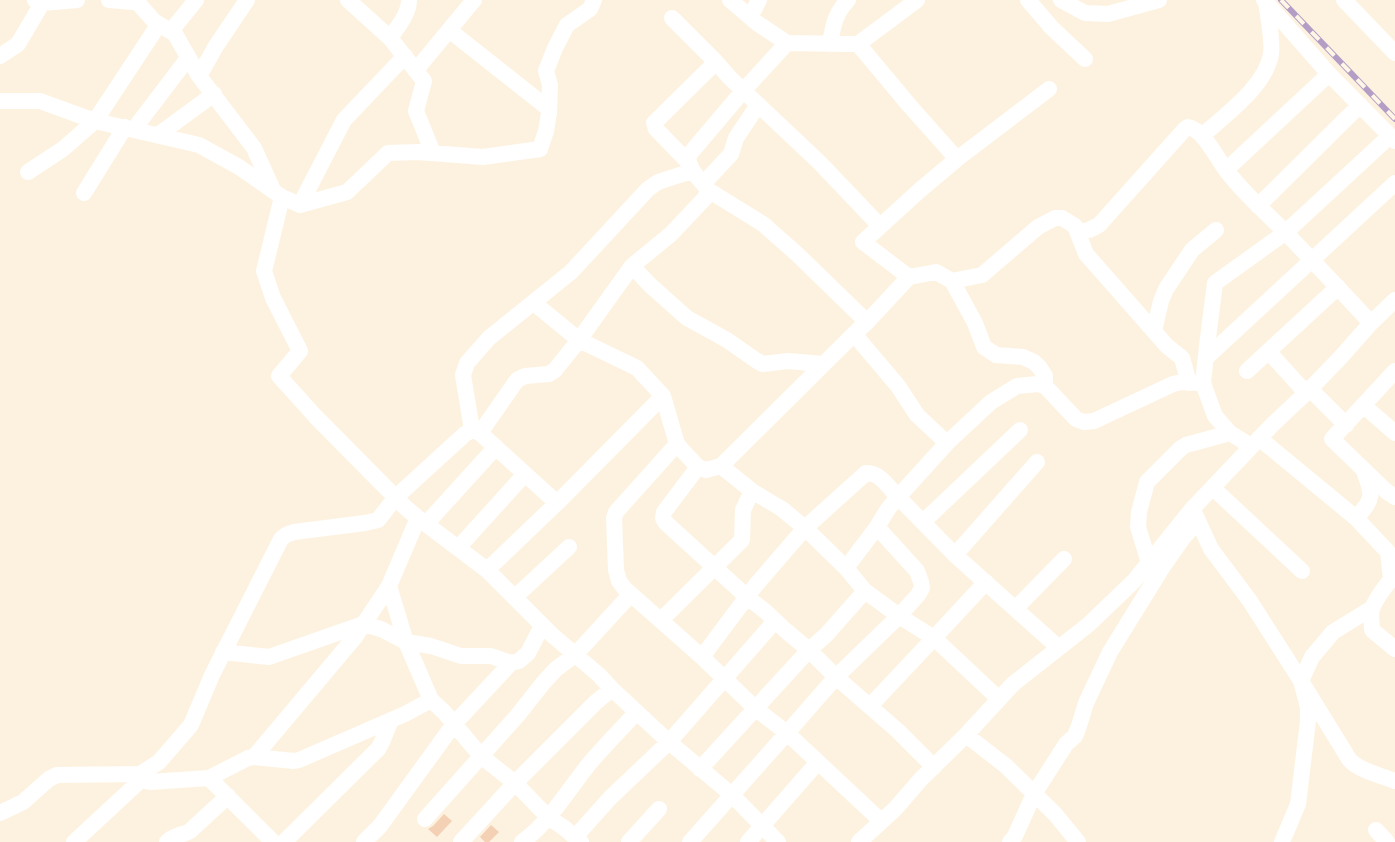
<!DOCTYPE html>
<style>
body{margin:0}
canvas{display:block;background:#fdf2df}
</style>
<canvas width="1395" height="842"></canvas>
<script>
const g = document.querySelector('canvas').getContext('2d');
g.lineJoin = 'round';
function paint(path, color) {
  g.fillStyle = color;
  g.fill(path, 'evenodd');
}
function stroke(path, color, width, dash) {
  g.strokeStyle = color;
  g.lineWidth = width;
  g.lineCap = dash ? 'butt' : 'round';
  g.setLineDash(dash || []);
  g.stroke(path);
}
paint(new Path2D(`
 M444 814 452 821 437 837 428 829 433 826Z
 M491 825 499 832 489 842H485L480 837Z`), '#f4d0b5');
stroke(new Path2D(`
 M35 0 42 3 77 0
 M109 0 133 2 138 3 154 21 175 34 199 76 254 148 273 190
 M348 0 390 38 424 81 416 111 433 153
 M730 0 757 23 787 43 850 44H858L917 0
 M1028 0 1052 28 1085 59
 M1061 0 1085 13 1108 14 1159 0
 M1264 0 1329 74 1395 141
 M1344 0 1395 53
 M750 17 759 0
 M672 18 716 62 730 78 820 163 880 226
 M449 30 549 109
 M171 31 196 0
 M390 38C398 26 409 14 409 0
 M787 43 743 91 688 156C689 171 700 179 708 190L705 198 671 234 632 266 650 285 687 318 727 340 757 361 763 364 788 361 823 364
 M830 44C833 26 835 13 848 0
 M858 44 909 105 957 159
 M0 56 18 44 44 0
 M416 70 474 0
 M199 76 216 46 247 0
 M0 101H40L95 121 199 145 239 167 282 197 300 205 347 192 388 153 418 152 483 157 540 149 546 131 549 113 550 85 546 71 555 48 567 25 590 9 594 0
 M134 129 188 58
 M158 135 214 94
 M1202 136C1225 115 1266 86 1271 54 1273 40 1268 16 1266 2
 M689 163 656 129 654 123 716 62
 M1226 170 1329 74
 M28 172 63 149 95 121 159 24
 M703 184 731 154 736 138 758 105
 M708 190 763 224 797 254 867 322
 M84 193 125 127
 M282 197 264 271 273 298 300 351 279 376 315 416 406 508 418 518 487 570 551 634 599 675 612 689 669 742 732 795 778 842
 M300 205 344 120 405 56
 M1258 206 1360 105
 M1078 232 1089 230 1099 225 1184 130 1188 127C1204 130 1216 157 1226 170 1244 194 1266 212 1286 233 1315 263 1343 293 1371 323
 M909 277 936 272 952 281 975 323 984 347 996 355 1023 357 1034 362 1040 368 1045 376V386
 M952 281 982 275 1038 227 1055 218H1062L1075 226 1086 254 1167 346 1182 358 1189 383
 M534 303 579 340 637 368 663 396
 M1154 331 1161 301 1166 289 1192 250 1216 230
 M854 334 898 386 917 415 947 443
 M1269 352 1306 393
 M1206 358 1395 183
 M1247 371 1338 287
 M1395 371 1332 439 1386 491 1395 497
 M1309 388 1346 425
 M1363 405 1395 433
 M472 430 463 375 467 363 489 338 571 272 648 189 658 182 692 171
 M1259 438 1356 518 1388 552 1391 579
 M677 444 616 512 614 518 616 570 619 581 625 589 702 657 756 709 787 733 836 677 899 616 918 595 922 588 921 582 917 571 877 527
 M1251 446 1230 433 1215 416 1203 383 1207 346 1215 283 1286 232 1390 136
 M698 467 664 512 663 518 665 522 747 597 765 611 785 630 809 650 836 677 898 731 934 767
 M1213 488 1302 571
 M752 491 782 509 805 528 866 473C880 472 889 488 898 497L947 443 991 402 1017 386 1038 384 1045 386 1076 419 1084 422 1094 421 1173 384 1182 382 1203 383
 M557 503 480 433 517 380 525 376 549 374 555 370 579 340 632 266
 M1194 512 1211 549 1250 601 1301 681 1349 759C1357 770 1382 776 1395 781
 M1356 518C1374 499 1373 495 1364 471
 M923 522 1020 430
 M426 524 496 447
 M458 548 525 474
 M955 555 1037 462
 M1149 563 1138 527 1139 512 1147 482 1181 448 1186 445 1230 433
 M846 568 865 591 899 616 934 638 870 706
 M487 570 557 503 663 396 677 444 683 451 698 467 706 470 721 466
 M1395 575C1387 584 1376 598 1372 609 1370 615 1372 623 1372 630L1395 649
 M986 582 934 638 999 699
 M389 586 406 642 431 700 444 712 481 756 515 783 549 818 563 827 581 842
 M515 597 569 547
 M1016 608 1064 559
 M661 620 742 540 743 510 752 491 721 466 854 334 867 322 909 277 863 242 920 190 957 159 1049 89
 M223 652 269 657 363 624 381 629 406 642 431 646 461 656H491L511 663 519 661 528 653 542 626
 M702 657 755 586 805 528 846 568 877 527 888 509 898 497 955 555 1059 648
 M966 735 1006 766 1055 814 1078 842
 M254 757 355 637 389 586 418 518
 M700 769 809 650 826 635 865 591
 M133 774 141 780 150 782 209 778 248 758 254 757 294 761 299 760 405 714 431 700
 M209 778 273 842
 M0 813 23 802 49 779 57 775 140 774 159 762 191 725 212 675 281 539 286 535 294 532 365 523 378 520 396 497 465 434 472 430 480 433
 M425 819 517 716 544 682 556 669 575 655 631 594
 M1376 830 1387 842
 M575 837 610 798 669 742 775 621
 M74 842 141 780
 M167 842C175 834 182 836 190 831L228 796
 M284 842 378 749 382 742 391 720
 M364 842 380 826 454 724 511 663
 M461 842 515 783 596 702 612 689
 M522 842C550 822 568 790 589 764 604 746 621 729 637 712
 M629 842 659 809
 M690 842 787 733 881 821
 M748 842 818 762
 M859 842 895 809 921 779 966 735 1013 684 1088 625 1134 581 1192 509 1272 425 1306 393 1340 358 1371 323 1395 300
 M1010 842 1015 836 1034 794 1066 744 1075 736 1079 726 1086 703 1110 652 1162 568 1183 538 1198 521
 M1282 842 1298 804 1308 721V707L1301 681 1312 657 1333 632 1372 608`), '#fff', 16);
const rail = new Path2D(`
 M1281 0 1395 119`);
stroke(rail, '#b49ec6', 6);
stroke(rail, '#fff6e6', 4, [11]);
</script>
